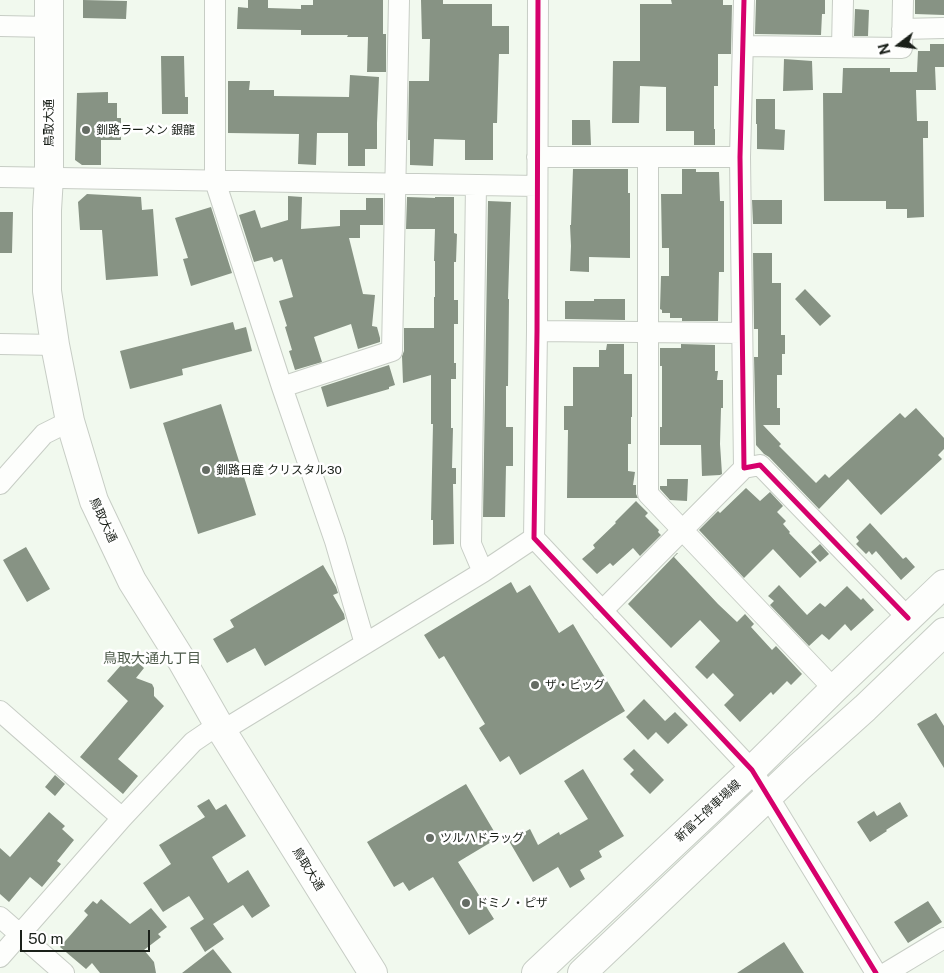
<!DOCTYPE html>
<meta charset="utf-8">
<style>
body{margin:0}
#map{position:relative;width:944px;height:973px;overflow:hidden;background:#f1f9ee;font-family:"Public Sans",sans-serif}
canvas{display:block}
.north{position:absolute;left:874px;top:20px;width:50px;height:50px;-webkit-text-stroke:4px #fff;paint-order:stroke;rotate:255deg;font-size:14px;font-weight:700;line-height:20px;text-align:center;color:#1a2019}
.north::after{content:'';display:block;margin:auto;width:18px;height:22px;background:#1a2019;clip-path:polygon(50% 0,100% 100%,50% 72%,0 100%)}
.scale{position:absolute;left:20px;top:930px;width:130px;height:22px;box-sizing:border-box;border:2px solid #1a2019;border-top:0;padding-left:6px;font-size:15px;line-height:18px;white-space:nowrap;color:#1a2019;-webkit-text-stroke:4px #fff;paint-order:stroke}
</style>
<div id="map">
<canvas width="944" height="973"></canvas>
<div class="north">N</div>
<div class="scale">50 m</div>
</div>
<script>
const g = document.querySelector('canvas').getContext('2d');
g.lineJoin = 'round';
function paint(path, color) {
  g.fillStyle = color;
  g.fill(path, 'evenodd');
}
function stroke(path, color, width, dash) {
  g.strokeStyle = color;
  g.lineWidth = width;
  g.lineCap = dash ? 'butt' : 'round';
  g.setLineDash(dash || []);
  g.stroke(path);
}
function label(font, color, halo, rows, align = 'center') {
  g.font = font + ' "Public Sans","Noto Sans JP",sans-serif';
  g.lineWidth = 5;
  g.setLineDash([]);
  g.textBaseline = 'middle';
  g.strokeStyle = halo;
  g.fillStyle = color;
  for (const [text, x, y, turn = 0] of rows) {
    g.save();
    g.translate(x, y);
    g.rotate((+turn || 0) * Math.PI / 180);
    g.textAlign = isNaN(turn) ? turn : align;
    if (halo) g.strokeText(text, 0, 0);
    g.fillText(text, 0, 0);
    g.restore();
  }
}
paint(new Path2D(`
 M83 0 127 1 126 19 83 18Z
 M248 0H268V8L301 9V5H313V0H383V34H386V72H367L368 37H347L348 35H301V30L237 29 238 7 248 8Z
 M421 0H443V4H492V26H509V54H499L497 123H493V160H465V140L434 139 433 166 410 165V140H408L409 81H429L430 39H422Z
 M671 0H723V5H732L731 54H718V86H714V129H715V145H694V131H666V87L640 86 639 123H612L613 61H640V4H672Z
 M756 0H825V14H822L821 35 755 34Z
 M915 0H944V15L915 14Z
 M855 9 869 10 868 36H854Z
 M930 44H944V67H935L936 90H916L917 121H928V138H923L924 217 907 218V209H886V201H824L823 93H842L843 68H890V72H917L918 51H930Z
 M161 56H184L185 97H188V114H162Z
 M784 59 812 61 813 90 783 91Z
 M350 75 379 77 377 123V149H365V166H348V133H317L316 165 298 164 299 134 228 133V81H250L249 90H274V96L349 97Z
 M108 92V103H117V118H121V140H101V165H82L75 160 77 93Z
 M756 99H775V129L785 130 784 150 757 149V124H756Z
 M572 120H590L591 145H572Z
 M573 169H628V193H630V258L589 257V272L570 271 571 246 570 225H571Z
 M682 169H696V172H719L720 201H724V272H719L718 321H682V318H670V313H662V310L660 309 661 276H669V248H662L661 194H682Z
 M87 194 141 197 142 210 153 209 158 276 106 280 102 230H80L78 202Z
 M288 196 302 197 301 229 340 226V210H366V198H383V225H360V238H349L363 294 375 295 372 326 377 327 380 338V342L358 349 351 324 314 337 322 362 295 370 289 351 292 350 285 327 287 326 279 301 293 297 282 259 274 262 272 257 254 262 239 215 255 210 261 228 288 220Z
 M407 197 435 198V197H454V233L457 234 456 262H454V300H458V324H454V363H456V379H451V428H453L452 468H456V484H453L454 544 433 545V520H431L433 424H431V375L403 383 402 356 404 351V328H434V297H435V261H434L435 229H406Z
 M752 200H782V224H753Z
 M488 201 511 202 508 299H509L508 386H506V427H513V466H506L505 517H483Z
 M211 207 232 273 191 286 183 259 188 258 175 218Z
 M0 212H13L12 253H0Z
 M753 253H772V283H781V335H785V354H782V375H777V408H780V425H763L781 444 779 446 816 483 825 474 829 478 900 413 905 418 916 408 944 438V449L938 455 942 459 881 515 848 479 819 509 769 457 764 454 756 445 754 357H758V329H754Z
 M805 289 831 316 820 326 795 299Z
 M594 299H625V320L565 319V301H594Z
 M233 322 235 330 246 327 252 351 182 369 183 375 130 389 120 351Z
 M607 344H624V374H632V417H631V444H628V471L635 472 633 485H636V494L638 498H567L568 430H564V406H573V367H599V350H606Z
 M681 344 715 345V371H718L717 380H723V408H721L720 444 722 474 720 475 702 476 701 445H660V427H662V366H660V348H681Z
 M389 365 395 385 389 387V389L327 407 321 387Z
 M221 404 256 515 198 534 163 423Z
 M667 479H688L687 501 670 500 660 489V486H667Z
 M746 488 760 501 770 492 783 506 777 512 786 521 783 524 790 532 789 533 817 562 800 578 773 549 744 578 699 530 718 511 720 513Z
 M636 501 648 513 645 516 659 530 658 532 661 535 640 556 633 548 613 566 610 563 597 574 582 559 595 548 593 545 616 523 615 522Z
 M870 523 903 559 906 557 915 567 901 580 876 551 872 555 869 551 866 554 856 544 859 541 856 537Z
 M820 544 829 554 820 562 811 552Z
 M26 547 50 589 27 602 3 560Z
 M677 553H678L674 557 718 604 737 622 745 614 754 624 751 627 772 650 776 646 802 674 791 685 787 681 773 695 771 692 740 722 724 705 734 695 713 673 707 679 695 667 720 641 700 620 671 648 628 604Z
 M323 565 336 587 338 593 333 595 344 614 345 619 265 666 255 648 227 663 213 639 234 627 230 620Z
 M511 582 517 593 530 585 559 633 573 624 625 711 520 775 509 756 500 762 479 728 485 724 444 656 439 659 424 635Z
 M779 585 807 615 820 603 825 607 847 586 861 600 863 598 874 610 851 631 845 624 829 640 822 634 809 646 770 605 774 601 768 596Z
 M130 655 144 668 136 678 152 684 154 688V696L164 706 118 759 138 776 123 794 80 757 128 701 107 681Z
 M644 699 665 721 675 712 688 725 668 744 656 732 648 740 626 717Z
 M936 713 944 726V768L917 724Z
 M634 749 664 780 650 794 630 774 634 770 623 759Z
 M583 769 624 836 599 851 602 857 580 870 585 879 570 888 558 867 533 882 509 841 530 829 538 845 559 832 560 835 588 819 564 781Z
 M55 775 65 784 55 796 45 787Z
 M466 784 498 838 458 862 494 919 469 935 433 877 409 891 403 882 394 887 367 842Z
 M209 799 216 810 226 804 246 836 212 857 228 883 248 870 270 906 252 918 243 905 213 924 224 939 205 952 190 928 204 919 189 896 163 912 143 883 171 864 159 845 205 817 197 806Z
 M900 802 908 816 886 830 887 831 870 842 857 822 874 811 877 816Z
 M49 812 65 826 62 829 74 840 57 861 61 864 42 887 30 877 9 902 0 894V848L10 857Z
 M101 899 130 924 151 908 167 927 158 934 161 937 144 950 154 962 156 973H100L92 963 86 969 60 947 88 915 84 911 93 901 97 904Z
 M928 901 942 922 908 943 894 922Z
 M784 942 804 973H737Z
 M213 949 232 973H182Z`), '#879384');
const street = new Path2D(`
 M215 0V181L282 387 335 541 365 644
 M538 0 537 331 534 538 752 770 876 973
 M744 0 740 157 744 468 760 465 908 618
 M0 26 50 27
 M902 29 944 28
 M743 46 902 48 903 0
 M842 47 843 0
 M537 157H740
 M648 157V494L834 689
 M0 177 537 186
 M476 185 471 544 483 572
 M537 331 742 333
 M0 344 55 345
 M282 387 392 351 399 0
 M0 484 44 434 70 421
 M602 611 744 468
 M0 711 122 818
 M222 731 483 572 534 538
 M0 917 64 973
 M0 957 122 818 193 742 218 725
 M886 973 944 938`);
const secondary = new Path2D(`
 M536 973 752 770 834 689 944 584
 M582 973 798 768 865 708 944 632`);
const highway = new Path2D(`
 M49 0V177L47 210V291L55 345 70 421 94 501 132 581 182 661 222 731 373 973`);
stroke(street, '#c7cdc5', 22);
stroke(secondary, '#c7cdc5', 30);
stroke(highway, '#c7cdc5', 30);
stroke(street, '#fdfefc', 20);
stroke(secondary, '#fdfefc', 28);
stroke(highway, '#fdfefc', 28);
stroke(new Path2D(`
 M538 0 537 331 534 538 752 770 876 973
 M744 0 740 157 744 468 760 465 908 618`), '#d6006c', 5);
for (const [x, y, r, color] of [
 [86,130,5,"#656c64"],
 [206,470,5,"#656c64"],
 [535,685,5,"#656c64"],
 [430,838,5,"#656c64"],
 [466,903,5,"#656c64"]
]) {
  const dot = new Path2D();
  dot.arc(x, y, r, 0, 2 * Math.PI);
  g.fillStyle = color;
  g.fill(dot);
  stroke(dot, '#fff', 2);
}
label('12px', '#1a2019', '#fff', [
 ["鳥取大通",49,123,-90],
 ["鳥取大通",103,520,65],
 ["新富士停車場線",708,811,-43],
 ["鳥取大通",308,869,58]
]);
label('12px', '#1a2019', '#fff', [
 ["釧路ラーメン 銀龍",96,130],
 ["釧路日産 クリスタル30",216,470],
 ["ザ・ビッグ",545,685],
 ["ツルハドラッグ",440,838],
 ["ドミノ・ピザ",476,903]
], 'left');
label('14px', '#4d5a4a', '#fff', [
 ["鳥取大通九丁目",152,659]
]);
</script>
